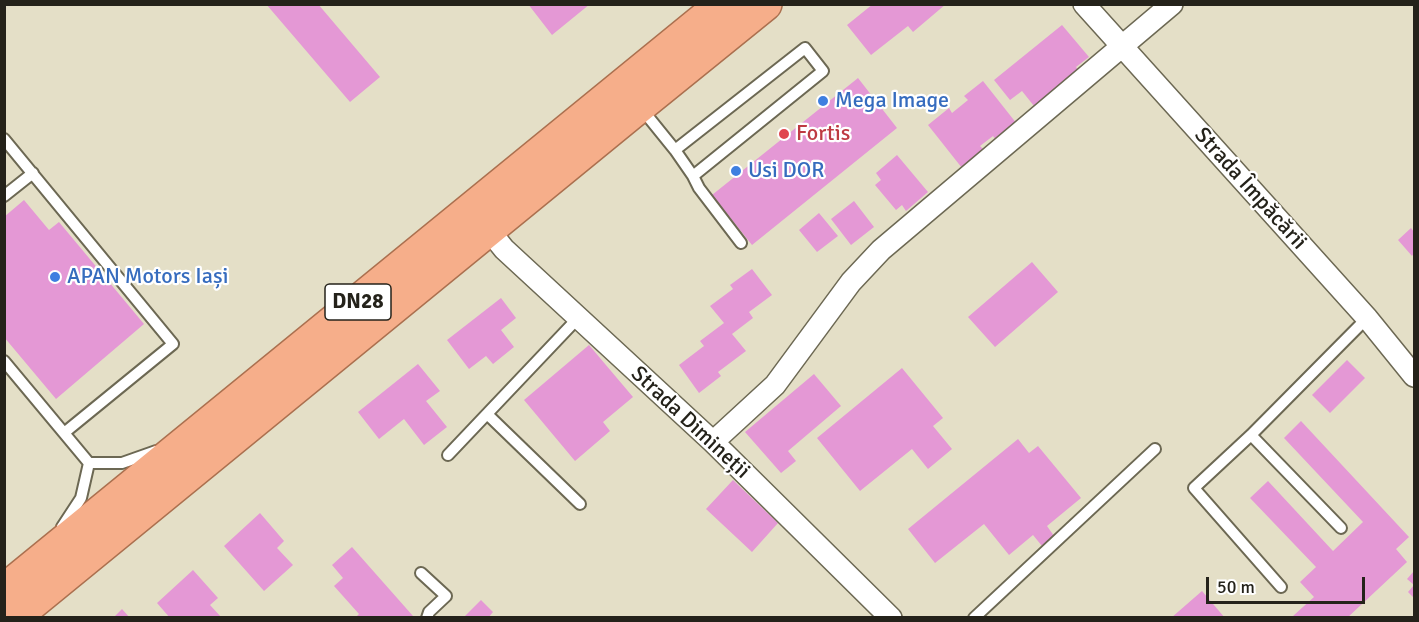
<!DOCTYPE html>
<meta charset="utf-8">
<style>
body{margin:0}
#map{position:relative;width:1419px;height:622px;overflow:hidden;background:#e4dfc7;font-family:Signika,sans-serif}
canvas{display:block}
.frame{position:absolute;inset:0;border:6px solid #24221a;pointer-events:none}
.scale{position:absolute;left:1206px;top:577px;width:159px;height:27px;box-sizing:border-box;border:3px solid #24221a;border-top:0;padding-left:8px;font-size:18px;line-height:21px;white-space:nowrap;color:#24221a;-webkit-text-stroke:4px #fff;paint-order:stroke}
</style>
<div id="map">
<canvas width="1419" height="622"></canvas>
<div class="frame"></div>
<div class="scale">50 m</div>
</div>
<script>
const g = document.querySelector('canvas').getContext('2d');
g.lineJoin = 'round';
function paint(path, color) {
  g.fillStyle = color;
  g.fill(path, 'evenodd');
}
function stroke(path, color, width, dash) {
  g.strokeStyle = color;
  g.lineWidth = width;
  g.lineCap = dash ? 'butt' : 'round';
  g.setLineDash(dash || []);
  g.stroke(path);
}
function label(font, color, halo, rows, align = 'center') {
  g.font = font + ' Signika,sans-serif';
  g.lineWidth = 4.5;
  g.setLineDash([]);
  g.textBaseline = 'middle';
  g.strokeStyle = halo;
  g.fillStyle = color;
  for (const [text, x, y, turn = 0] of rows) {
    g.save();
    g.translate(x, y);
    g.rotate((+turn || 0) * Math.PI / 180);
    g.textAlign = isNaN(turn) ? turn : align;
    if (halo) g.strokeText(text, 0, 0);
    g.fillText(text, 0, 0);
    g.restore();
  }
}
paint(new Path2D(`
 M266 4H318L380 77 350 102Z
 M528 4H590L552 35Z
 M873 4H946L913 32 908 26 871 55 847 25Z
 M1062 25 1089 57 1076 67 1081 74 1053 97 1050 93 1034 106 1022 91 1010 100 994 80Z
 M858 78 897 128 752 245 712 195Z
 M983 81 1017 124 996 140 993 136 980 146 984 150 962 168 928 125 949 108 952 113 968 100 964 96Z
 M897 155 928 192 906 211 902 205 896 210 875 185 881 180 876 173Z
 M24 200 49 230 59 222 144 324 56 399 4 337V217Z
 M854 201 874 227 851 245 831 219Z
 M819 213 838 236 817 252 799 230Z
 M1411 228 1414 232V253L1412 256 1398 240Z
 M1032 262 1058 292 995 347 968 317Z
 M752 269 772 295 749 312 753 318 732 334 746 351 718 372 721 376 699 393 679 365 704 346 700 341 724 323 710 306 733 289 730 285Z
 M501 298 516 318 501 330 514 347 493 364 486 356 469 369 447 340Z
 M589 345 633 397 603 422 610 431 575 461 524 400Z
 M1347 360 1365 378 1330 413 1312 395Z
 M418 364 440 391 426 401 447 427 424 445 404 419 379 439 358 412Z
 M902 368 943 418 933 426 952 449 928 469 912 449 860 491 817 438Z
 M814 374 841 406 788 451 796 461 781 473 745 432Z
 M1301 421 1409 537 1396 549 1407 562 1347 618 1293 616 1314 597 1300 582 1316 567 1250 498 1268 481 1333 551 1363 522 1284 438Z
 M1018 439 1029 453 1038 446 1081 498 1047 526 1054 536 1042 546 1033 535 1009 555 984 524 935 563 908 529Z
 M733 480 778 523 752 552 706 509Z
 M260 513 284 541 277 548 293 565 264 591 224 546Z
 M352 547 413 616 411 618H355L359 614 334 586 343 578 332 565Z
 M193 570 218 598 210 605 222 618H170L157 603Z
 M1414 571V598L1408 592 1414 585 1407 579Z
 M1202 591 1225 618H1171Z
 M481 600 493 612 488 618H463Z
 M122 609 130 618H113Z`), '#e498d5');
const service = new Path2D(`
 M641 108 675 150 693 176 699 188 741 243
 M4 139 173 344 64 433
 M675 150 805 48 823 71 693 176
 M4 196 33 173
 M4 361 89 463
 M487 414 580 504
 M1251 435 1341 528
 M448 455 578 318
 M62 527 81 498 89 463H122L156 451
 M421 573 446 596 429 612 427 618
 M1281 587 1194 488 1251 435 1367 318
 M974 618 1155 449`);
const minor = new Path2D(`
 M1084 4 1367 318 1414 376
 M488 229 504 249 713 442 891 618
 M713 442 775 385 851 282 881 250 1172 4`);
const trunk = new Path2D(`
 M4 591 723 4
 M13 618 639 106 765 4`);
stroke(service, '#6c6853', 14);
stroke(minor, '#6c6853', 24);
stroke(trunk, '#ab704f', 36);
stroke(service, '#fff', 10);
stroke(minor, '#fff', 21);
stroke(trunk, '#f6ae8a', 33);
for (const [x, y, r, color] of [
 [823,101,6,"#3f7fe0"],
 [784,134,6,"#e0444e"],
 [736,171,6,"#3f7fe0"],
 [55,277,6,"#3f7fe0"]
]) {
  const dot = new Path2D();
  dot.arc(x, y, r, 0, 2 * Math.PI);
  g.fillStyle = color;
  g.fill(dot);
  stroke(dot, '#fff', 2);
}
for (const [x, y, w] of [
 [358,302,66]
]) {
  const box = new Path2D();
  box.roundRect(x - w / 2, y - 18, w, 36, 4.5);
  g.fillStyle = '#fff';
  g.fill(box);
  stroke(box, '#24221a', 1.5);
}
label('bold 21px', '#24221a', null, [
 ["DN28",358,302]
]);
label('22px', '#366cbe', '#fff', [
 ["Mega Image",835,101],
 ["Usi DOR",748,171],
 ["APAN Motors Iași",67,277]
], 'left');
label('22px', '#be3a42', '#fff', [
 ["Fortis",796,134]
], 'left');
label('22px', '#24221a', '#fff', [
 ["Strada Împăcării",1250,189,48],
 ["Strada Dimineții",690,423,43]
]);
</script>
